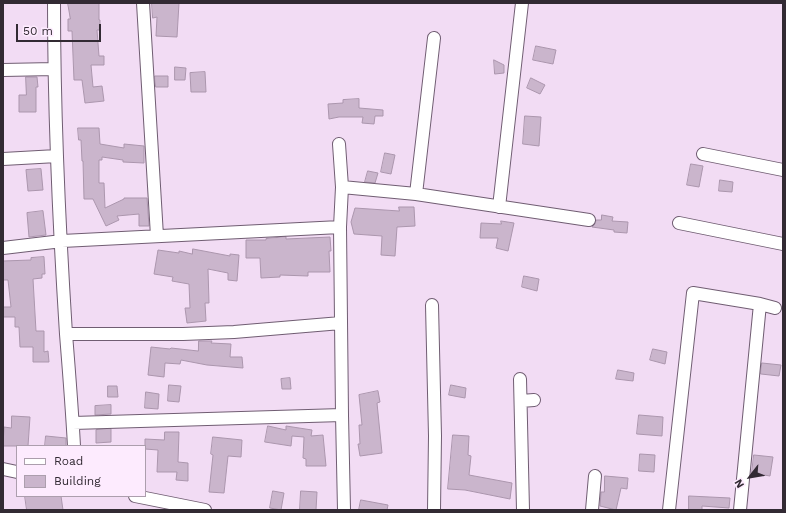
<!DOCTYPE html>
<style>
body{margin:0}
#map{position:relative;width:786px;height:513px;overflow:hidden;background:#f2dcf4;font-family:"Work Sans",sans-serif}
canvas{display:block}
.frame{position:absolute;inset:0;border:4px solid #322a33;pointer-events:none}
.legend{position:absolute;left:16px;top:445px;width:130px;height:52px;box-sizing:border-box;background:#fdebfe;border:1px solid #ac9ead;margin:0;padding:5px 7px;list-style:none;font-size:12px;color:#322a33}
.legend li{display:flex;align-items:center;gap:8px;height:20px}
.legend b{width:20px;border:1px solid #ac9ead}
.north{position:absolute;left:730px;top:457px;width:40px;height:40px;-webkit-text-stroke:3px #fdebfe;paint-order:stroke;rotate:239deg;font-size:11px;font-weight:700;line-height:16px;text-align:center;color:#322a33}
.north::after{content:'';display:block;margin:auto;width:14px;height:18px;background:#322a33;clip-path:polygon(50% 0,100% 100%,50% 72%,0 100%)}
.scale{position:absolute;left:16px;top:24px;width:85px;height:18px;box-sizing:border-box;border:2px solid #322a33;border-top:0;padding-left:5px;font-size:12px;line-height:14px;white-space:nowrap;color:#322a33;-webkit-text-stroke:3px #fdebfe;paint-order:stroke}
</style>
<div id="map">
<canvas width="786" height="513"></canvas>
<div class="frame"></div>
<ul class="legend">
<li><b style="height:5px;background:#fff"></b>Road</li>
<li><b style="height:11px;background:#cab5cc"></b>Building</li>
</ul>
<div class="north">N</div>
<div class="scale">50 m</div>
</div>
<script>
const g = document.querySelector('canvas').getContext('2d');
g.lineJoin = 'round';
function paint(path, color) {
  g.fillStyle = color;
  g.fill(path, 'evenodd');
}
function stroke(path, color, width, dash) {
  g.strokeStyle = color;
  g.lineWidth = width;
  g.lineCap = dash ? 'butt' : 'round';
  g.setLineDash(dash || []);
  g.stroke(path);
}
const building = new Path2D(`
 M68 3H99V20H100V30H97L99 56H104V65H91L93 87 102 86 104 101 85 103 82 80H74L72 31H68V19H70Z
 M152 3H179L177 37 156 36 157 17 153 18Z
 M536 46 556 50 553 64 533 60Z
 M494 60 504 65V73L495 74Z
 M175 67 186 68 185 80H175Z
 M205 72 206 92H191L190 73Z
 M155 76H168V87H156Z
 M26 77H37L38 87H36V112H19V95H26Z
 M531 78 545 85 540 94 527 88Z
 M359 99V108L383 110V116H375L374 124 362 123 363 117H339L329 119 328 104 343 103V100Z
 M525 116 541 117 539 146 523 144Z
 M78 128H99L100 144 124 148V144L144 146V163L123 162V160L102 157V160H99V183H104L105 208 124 199V198H147L149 226H139V214L117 216 119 220 106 226 93 199H84L83 161H82L81 140H79Z
 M385 153 395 155 391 174 381 172Z
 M691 164 703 166 699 187 687 185Z
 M41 169 43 190 28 191 26 170Z
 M368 171 378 173 375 183 365 182Z
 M720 180 733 182 732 192 719 191Z
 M399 207H414L415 226 397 227 395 256 381 255 382 236 354 234 351 222 355 208 399 211Z
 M43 211 46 235 29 237 27 213Z
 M602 215 613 217 612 221 628 222 627 233 614 232V230L592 227 595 224 596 220H601Z
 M501 221 514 223 508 251 496 248 498 238H480L481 223 501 224Z
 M286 237V239L330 237 331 251H329L330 272H308V276L280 275V277L261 278 260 258H246V240H266V239Z
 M193 249 230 256V254L239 255 237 281 228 280V273L208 269 209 303H205L206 321 187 323 185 308H190L189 284 172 281 173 277 154 274 158 250 179 253V251L192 254Z
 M44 257 45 274H42V278L33 279 36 331H44V352L48 351 49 362H33V347H20L19 327H15V317H3V307H11L8 280H3V261L31 260V258Z
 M524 276 539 279 537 291 522 287Z
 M199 341H212L211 343 231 344 230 357H242L243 368 207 365 181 360 180 364 165 363 164 377 148 375 151 347 170 349 171 348 198 351Z
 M653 349 667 352 665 364 650 360Z
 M762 363 781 365 779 376 761 374Z
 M618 370 634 373 633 381 616 379Z
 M290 378 291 389H282L281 379Z
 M169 385 181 386 179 402 168 401Z
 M451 385 466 388 465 398 449 395Z
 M108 386H117L118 397H108Z
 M378 391 380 402 377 403 382 453 360 456 358 444H360L359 425H362L359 395Z
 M146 392 159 394 158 409 145 408Z
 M111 405V414L95 415V406Z
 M639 415 663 417 662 436 637 434Z
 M12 416 30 417 28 446H3L4 427 11 428Z
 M268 426 286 430V426L312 430 311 436 323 435 326 466H306V459L303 458 304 437 292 436 291 446 265 442Z
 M111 429V442L96 443V430Z
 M165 432H179L178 462 188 463V481L176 480 177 472H157L158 450 145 449V439L164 440Z
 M453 435 469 436 468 455 471 456 469 475 512 483 510 499 465 490 448 489Z
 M46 436 66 438V446H45Z
 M213 437 242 440 241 457 228 456 224 493 209 492 213 455 211 454Z
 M640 454 655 455 654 472 639 471Z
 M754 455 773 457 770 476 752 473Z
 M605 476 628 478 627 489 621 488 616 510 600 506 601 492H604Z
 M273 491 284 493 281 510 270 508Z
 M301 491 317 492 316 510H300Z
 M25 496H61L63 510H27Z
 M689 496 730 498 729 508 702 506V510H689Z
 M361 500 388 505 387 510H359Z`);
paint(building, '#cab5cc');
stroke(building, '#ab96ad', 1);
const minor = new Path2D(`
 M54 3C54 113 59 224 66 334 69 371 72 409 74 446
 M143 3 157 236
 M3 70 54 69
 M339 144 342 187 340 227 342 415 344 510
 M703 154 783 170
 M3 159 57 156
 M342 187 416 194 589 220
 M416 194 434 38
 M499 207 522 3
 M679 223 783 244
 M3 248 62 241 340 227
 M432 305 435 436 434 510
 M66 334H183L234 332 341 323
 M520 379 523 510
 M521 401 534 400
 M73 423 342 415
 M3 469 17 472
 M135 496 205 510
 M592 510 595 476
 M669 510 693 293 760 304 775 308
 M740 510 760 304`);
stroke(minor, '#705d72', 14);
stroke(minor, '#fff', 12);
</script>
